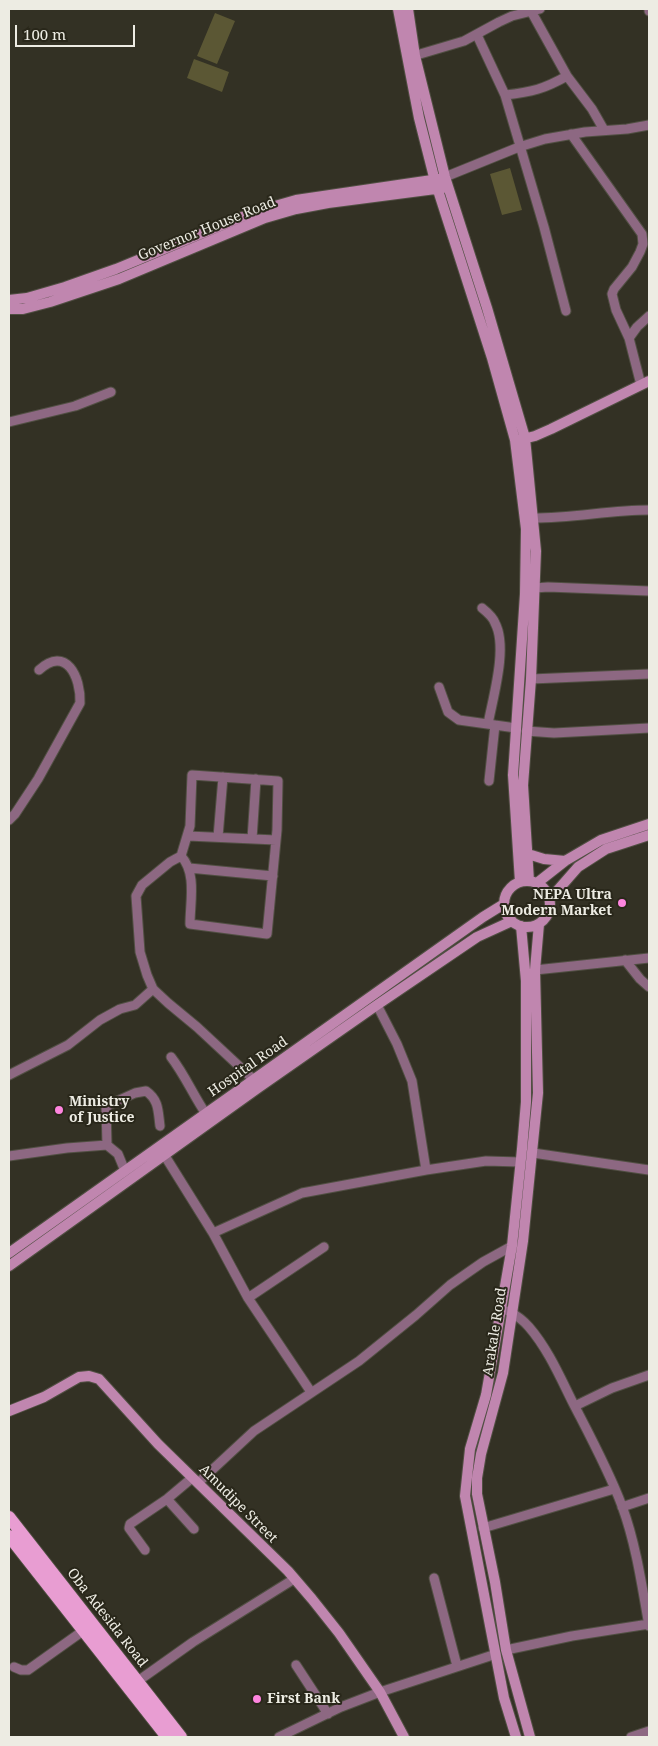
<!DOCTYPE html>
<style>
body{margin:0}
#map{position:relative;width:658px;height:1746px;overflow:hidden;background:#333124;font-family:"Noto Serif",serif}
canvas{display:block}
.frame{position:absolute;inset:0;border:10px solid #edece3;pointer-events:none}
.scale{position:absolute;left:15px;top:25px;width:120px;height:22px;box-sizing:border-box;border:2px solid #edece3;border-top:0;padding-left:6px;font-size:15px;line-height:18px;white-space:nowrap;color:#edece3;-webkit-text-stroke:4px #29271a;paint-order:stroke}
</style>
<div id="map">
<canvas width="658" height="1746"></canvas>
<div class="frame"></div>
<div class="scale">100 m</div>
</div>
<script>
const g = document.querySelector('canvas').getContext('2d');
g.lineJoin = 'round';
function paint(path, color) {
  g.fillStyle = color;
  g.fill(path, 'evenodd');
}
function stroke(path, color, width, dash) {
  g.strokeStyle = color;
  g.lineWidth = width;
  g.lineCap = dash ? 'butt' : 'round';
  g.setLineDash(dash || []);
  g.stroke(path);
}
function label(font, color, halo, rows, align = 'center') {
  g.font = font + ' "Noto Serif",serif';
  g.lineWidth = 4;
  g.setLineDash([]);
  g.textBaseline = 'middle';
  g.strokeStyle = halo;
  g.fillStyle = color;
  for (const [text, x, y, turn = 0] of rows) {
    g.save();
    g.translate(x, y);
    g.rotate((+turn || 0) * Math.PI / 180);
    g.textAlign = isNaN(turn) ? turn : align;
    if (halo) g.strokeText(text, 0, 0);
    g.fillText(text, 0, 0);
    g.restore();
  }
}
paint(new Path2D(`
 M215 13 235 21 217 64 197 56Z
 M194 59 229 72 222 92 187 78Z
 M510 168 522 210 502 215 490 174Z`), '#5b5734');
const street = new Path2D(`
 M649 9V11
 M531 11 567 76
 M477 35 505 95C532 92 544 89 567 76L592 109 604 130
 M410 57 464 41 499 22 512 16 540 9
 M505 95 544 227 566 311
 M571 134 642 234 643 244 640 252 632 267 614 289 612 294 616 310 629 338 641 385
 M445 177 519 147 545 139 585 132 627 129 649 125
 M629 338 637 327 649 316
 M9 422 75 406 111 392
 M528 518C570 519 608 510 649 510
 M535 588 548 587 649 591
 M482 608C487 612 493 617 495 623 508 647 493 697 488 724
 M531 679 649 674
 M439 687 448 712 459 720 516 728
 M526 731 554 733 649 728
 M489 781 495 725
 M9 820 15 814 38 779 80 703C81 677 66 645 39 670
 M188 836 276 840
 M218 837 223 777
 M252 839 256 779
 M181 856C197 873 190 902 190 924L267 934 277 830 278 781 192 775 190 826 181 856 170 862 142 885 136 896 140 952 147 975 153 989 168 1003 197 1027 254 1080
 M189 868 273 876
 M625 960 640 979 649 987
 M535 970 649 958
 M377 1005 397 1044 412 1081 426 1170
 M171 1057C185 1075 193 1095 206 1114
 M9 1075 68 1045 100 1020 120 1009 135 1005 153 989
 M107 1145 106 1106 135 1093 146 1091C159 1100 158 1111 160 1126
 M533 1153 649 1170
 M9 1156 67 1148 107 1145 118 1154 125 1171
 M165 1156 213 1233 248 1298 311 1392
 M213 1233 302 1193 426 1170 486 1161 520 1162
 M248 1298 324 1247
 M508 1311C516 1315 523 1320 529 1327 548 1349 560 1377 573 1403 590 1436 609 1471 622 1506 636 1544 642 1586 649 1626
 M575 1406 612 1388 649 1375
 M198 1483 254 1431 359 1361 416 1315 450 1285 483 1262 512 1246
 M167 1499 194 1529
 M622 1507 649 1498
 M483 1528 614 1489
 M145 1550 129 1528 130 1524 167 1499 192 1478
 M434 1578 457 1666
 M506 1650 572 1636 649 1624
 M296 1665 328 1714
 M14 1667 21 1670H28L87 1628
 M138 1681 193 1642 294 1579
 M279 1737 341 1707 380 1692 496 1654
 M631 1737 649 1731`);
const secondary = new Path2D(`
 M398 9 419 118 435 181 492 358 515 440 526 529 525 594 513 775 520 882
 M408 9 415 56 445 177 487 308 525 438 536 551 531 679 523 785 529 881
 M9 300 27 298 65 287 116 269 254 212 296 200 439 179
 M9 309H23L50 302 119 279 265 218 296 209 328 203 443 188
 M519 440 535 436 551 429 649 381
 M528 854 544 859 565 861
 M504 904a23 23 0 1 1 46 0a23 23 0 1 1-46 0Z
 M537 883 565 861 601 840 649 824
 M550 899 578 867 606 849 649 835
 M9 1253 483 917 504 904
 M9 1266 258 1088 377 1005 477 937 512 921
 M9 1411 44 1397 79 1377 89 1376 99 1379 158 1444 288 1571 312 1599 339 1633 380 1692 404 1737
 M516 1737 504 1698 465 1496 470 1449 486 1395 512 1246 522 1149 526 1102V981L521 926
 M530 1737 506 1650 495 1582 477 1494V1478L481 1454 503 1373 523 1241 538 1093 535 970 539 924`);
const primary = new Path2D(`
 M9 1517 181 1737
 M9 1536 167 1737`);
stroke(street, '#514f43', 11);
stroke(secondary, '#514f43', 12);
stroke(primary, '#514f43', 14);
stroke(street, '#8d6882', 9);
stroke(secondary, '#c086af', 10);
stroke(primary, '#e89dd2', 12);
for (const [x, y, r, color] of [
 [622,903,5,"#fe85df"],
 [59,1110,5,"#fe85df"],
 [257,1699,5,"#fe85df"]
]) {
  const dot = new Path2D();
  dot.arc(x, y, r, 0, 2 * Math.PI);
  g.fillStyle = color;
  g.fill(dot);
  stroke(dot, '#29271a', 2);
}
label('14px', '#edece3', '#29271a', [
 ["Governor House Road",207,229,-22],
 ["Hospital Road",248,1067,-35],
 ["Arakale Road",495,1332,-81],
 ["Amudipe Street",238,1504,45],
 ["Oba Adesida Road",107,1618,52]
]);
label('bold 14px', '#edece3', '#29271a', [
 ["NEPA Ultra",612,895,"right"],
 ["Modern Market",612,911,"right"],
 ["Ministry",69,1102],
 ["of Justice",69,1118],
 ["First Bank",267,1699]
], 'left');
</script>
